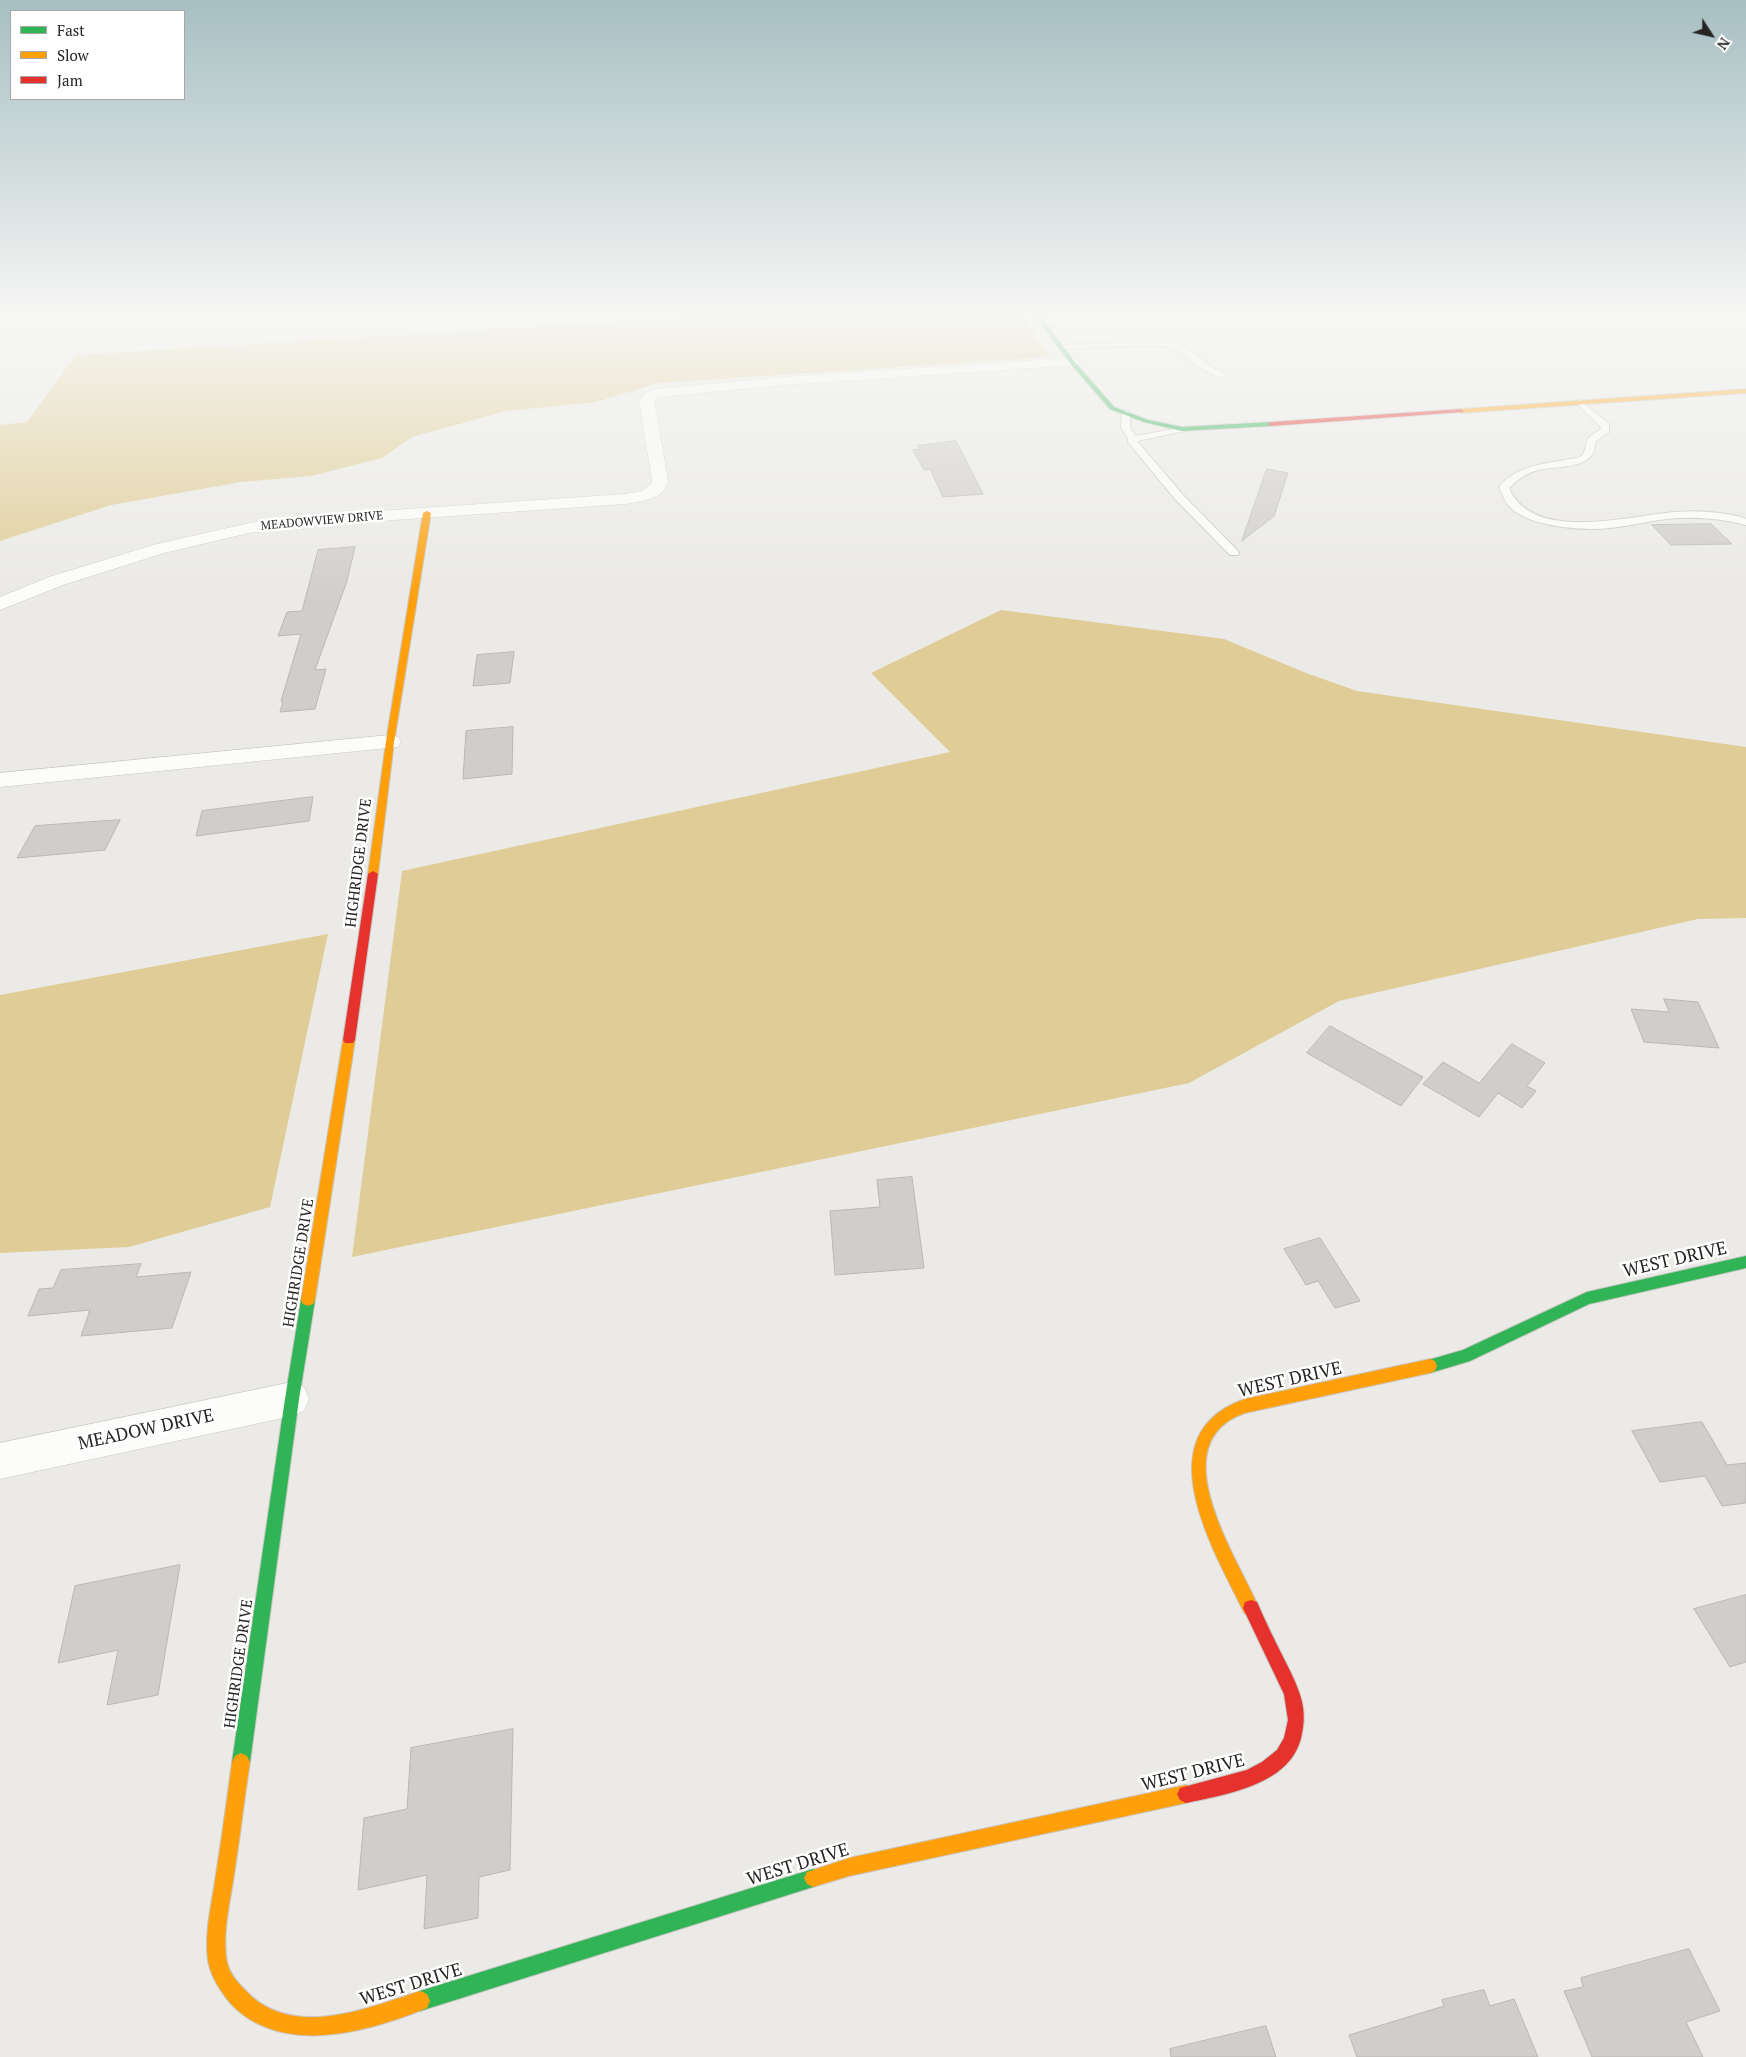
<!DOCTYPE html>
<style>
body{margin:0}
#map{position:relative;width:1746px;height:2057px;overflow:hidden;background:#ebeae6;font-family:"PT Serif",serif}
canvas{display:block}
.legend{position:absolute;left:10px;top:10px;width:175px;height:90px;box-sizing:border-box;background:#fff;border:1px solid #a8a7a6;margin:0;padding:6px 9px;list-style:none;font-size:15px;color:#262421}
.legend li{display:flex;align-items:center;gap:10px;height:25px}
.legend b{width:25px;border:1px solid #a8a7a6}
.north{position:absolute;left:1686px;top:10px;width:50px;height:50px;-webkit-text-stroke:4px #fff;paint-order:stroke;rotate:125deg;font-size:14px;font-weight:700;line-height:20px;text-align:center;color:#262421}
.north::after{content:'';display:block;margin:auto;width:18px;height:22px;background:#262421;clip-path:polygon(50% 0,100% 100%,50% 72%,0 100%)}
</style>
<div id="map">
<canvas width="1746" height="2057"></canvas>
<ul class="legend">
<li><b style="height:6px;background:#30b455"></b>Fast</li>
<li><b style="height:6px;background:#ff9f0a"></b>Slow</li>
<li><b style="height:6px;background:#e5322d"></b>Jam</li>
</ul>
<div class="north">N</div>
</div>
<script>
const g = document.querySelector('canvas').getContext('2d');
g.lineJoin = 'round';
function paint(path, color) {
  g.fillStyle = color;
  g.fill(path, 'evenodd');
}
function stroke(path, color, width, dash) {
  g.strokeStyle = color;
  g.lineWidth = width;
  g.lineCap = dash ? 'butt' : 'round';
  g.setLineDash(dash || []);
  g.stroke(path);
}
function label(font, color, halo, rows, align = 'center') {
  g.font = font + ' "PT Serif",serif';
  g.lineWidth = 5;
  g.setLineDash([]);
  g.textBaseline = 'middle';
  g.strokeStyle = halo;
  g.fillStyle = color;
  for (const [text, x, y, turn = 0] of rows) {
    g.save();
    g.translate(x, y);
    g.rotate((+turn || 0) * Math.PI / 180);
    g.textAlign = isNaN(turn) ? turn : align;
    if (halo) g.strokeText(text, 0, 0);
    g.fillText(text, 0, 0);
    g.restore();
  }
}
paint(new Path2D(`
 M713 315H1023L1050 357 658 383 596 402 506 411 412 437 382 458 311 476 241 482 111 505 0 541V425L27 422 76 355Z
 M1001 610 1224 639 1306 673 1357 691 1746 747V918L1698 919 1339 1001 1189 1083 352 1257 402 871 950 752 871 673Z
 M328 934 270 1207 129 1247 0 1253V995Z`), '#dfcc96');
const building = new Path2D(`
 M956 441 983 494 943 497 930 469 924 470 913 450 920 449 918 446Z
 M1267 469 1288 473 1274 516 1242 541Z
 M1711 524 1732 544 1671 545 1652 525Z
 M355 547 347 581 315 670 326 669 315 709 280 712 283 701H281L301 634 278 636 287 612 302 611 318 550Z
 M514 652 510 683 473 686 477 655Z
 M513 727 512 774 463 779 466 731Z
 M313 797 309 821 196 836 202 811Z
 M120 820 105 850 17 858 35 826Z
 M1664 999 1698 1002 1719 1048 1644 1042 1631 1009 1669 1012Z
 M1330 1026 1423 1077 1401 1106 1307 1053Z
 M1512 1044 1545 1063 1527 1086 1536 1091 1522 1108 1498 1093 1479 1117 1423 1084 1443 1062 1479 1083Z
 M912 1177 924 1268 835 1275 830 1211 880 1207 877 1180Z
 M1320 1238 1360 1301 1335 1308 1318 1281 1306 1285 1284 1249Z
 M141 1264 136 1277 191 1272 172 1328 81 1336 90 1310 28 1316 39 1289 53 1288 61 1270Z
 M1702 1422 1727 1465 1746 1463V1503L1722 1506 1705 1476 1660 1482 1632 1431Z
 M180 1565 158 1695 107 1705 118 1650 58 1663 75 1586Z
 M1746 1595V1662L1730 1667 1694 1609Z
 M513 1729 510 1870 479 1877 478 1918 424 1929 427 1875 358 1890 364 1818 407 1809 411 1748Z
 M1689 1949 1720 2011 1686 2022 1703 2057H1592L1564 1991 1583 1987 1581 1978Z
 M1484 1990 1490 2006 1514 1999 1538 2057H1357L1349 2035 1444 2006 1442 2000Z
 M1266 2026 1276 2057H1171L1170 2049Z`);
paint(building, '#d0cecc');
stroke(building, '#b9b8b4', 1);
const lane = new Path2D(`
 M1152 342 1176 343 1195 354 1208 365 1228 376C1217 385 1185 354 1173 348 1158 342 1083 349 1062 349L1058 347 1062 345Z
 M1580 400 1609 424V432L1595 442C1597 471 1554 465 1535 471 1525 474 1517 480 1509 488 1533 544 1631 515 1676 512 1698 510 1720 512 1741 517L1746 519V525C1723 519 1701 517 1678 518 1655 519 1632 526 1609 528 1583 531 1534 527 1513 510 1506 504 1502 495 1499 487 1520 462 1551 464 1580 457 1592 447 1578 441 1600 430L1601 427 1576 403Z
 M1126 410 1130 413V428L1136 436 1185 427V431L1137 441 1183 495 1238 551 1239 553 1238 555H1230L1175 499 1128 442V438L1121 428 1122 413Z`);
const street = new Path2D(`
 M1072 358 1077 359 1079 362 1077 365 784 385 659 397 654 401 668 480C665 500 641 501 625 504L307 526 249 533 164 553 63 585 0 610V597L49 577 153 545 249 523 307 516 625 494 642 491 651 484 652 480 639 400 646 392 657 389 784 377Z
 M390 735 398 737 401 742 398 747 0 787V773Z
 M292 1382 304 1387 309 1399 304 1411 292 1416 0 1479V1443Z`);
const fast = new Path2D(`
 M1034 315H1040L1074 361 1114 407 1148 420 1182 427 1271 422 1274 424 1271 426 1182 431 1144 422 1110 409 1070 363Z
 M1746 1256V1268L1589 1304 1470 1361 1430 1373 1425 1371 1423 1366 1425 1361 1463 1350 1587 1292Z
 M308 1294 313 1296 315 1300 299 1399 250 1762 247 1768 241 1771 235 1768 232 1762 285 1399 301 1300 303 1296Z
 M813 1869 819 1872 822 1878 819 1884 813 1887 420 2011 413 2008 410 2001 413 1994 420 1991Z`);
const slow = new Path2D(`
 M1746 389V393L1461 413 1458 411 1461 409Z
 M427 511 431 513 394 742 378 874 373 877 368 874 386 742 423 513Z
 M349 1036 353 1037 355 1040 315 1300 313 1304 308 1306 303 1304 301 1300 343 1040 345 1037Z
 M1430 1359 1435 1361 1437 1366 1435 1371 1430 1373 1245 1413C1159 1443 1238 1558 1259 1608L1257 1614 1251 1616 1245 1614C1214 1551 1143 1434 1245 1399Z
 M241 1753 247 1756 250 1762C244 1800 240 1837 234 1875 230 1903 222 1933 227 1962 229 1973 237 1982 245 1990 291 2040 366 2009 420 1991L427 1994 430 2001 427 2008C368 2032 282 2057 231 2004 221 1992 211 1977 208 1961 204 1932 212 1903 216 1874 222 1837 227 1799 232 1762L235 1756Z
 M1186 1785 1192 1788 1195 1794 1192 1800 1186 1803 849 1876 813 1887 807 1884 804 1878 807 1872 849 1858Z`);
const jam = new Path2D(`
 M1461 409 1464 411 1463 412 1271 426 1268 424 1271 422Z
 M373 871 378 874 355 1040 353 1043H345L343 1040 368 874Z
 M1251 1600 1257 1602C1265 1621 1274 1639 1283 1657 1289 1669 1295 1680 1299 1692 1304 1705 1305 1719 1302 1733 1294 1784 1228 1794 1186 1803L1180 1800 1177 1794 1180 1788 1247 1770 1262 1762 1277 1750 1284 1738 1288 1720 1284 1694 1243 1608 1245 1602Z`);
stroke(lane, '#c8c7c4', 2);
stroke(street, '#c8c7c4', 1);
stroke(fast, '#c8c7c4', 2);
stroke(slow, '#c8c7c4', 2);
stroke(jam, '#c8c7c4', 2);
paint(lane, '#fcfcfb');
paint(street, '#fcfcfb');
paint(fast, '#30b455');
paint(slow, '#ff9f0a');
paint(jam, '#e5322d');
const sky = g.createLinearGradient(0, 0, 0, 603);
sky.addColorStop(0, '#a7bfc2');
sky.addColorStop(0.52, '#f6f6f4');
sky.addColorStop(1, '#f6f6f400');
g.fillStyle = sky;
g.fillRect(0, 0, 1746, 603);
label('12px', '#262421', '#fff', [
 ["MEADOWVIEW DRIVE",322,521,-5]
]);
label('15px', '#262421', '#fff', [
 ["HIGHRIDGE DRIVE",359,863,-83],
 ["HIGHRIDGE DRIVE",299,1263,-81],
 ["HIGHRIDGE DRIVE",239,1664,-82]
]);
label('18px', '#262421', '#fff', [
 ["WEST DRIVE",1675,1260,-13],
 ["WEST DRIVE",1290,1380,-13],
 ["MEADOW DRIVE",146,1430,-12],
 ["WEST DRIVE",1193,1773,-14],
 ["WEST DRIVE",798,1865,-17],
 ["WEST DRIVE",411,1985,-17]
]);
</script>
